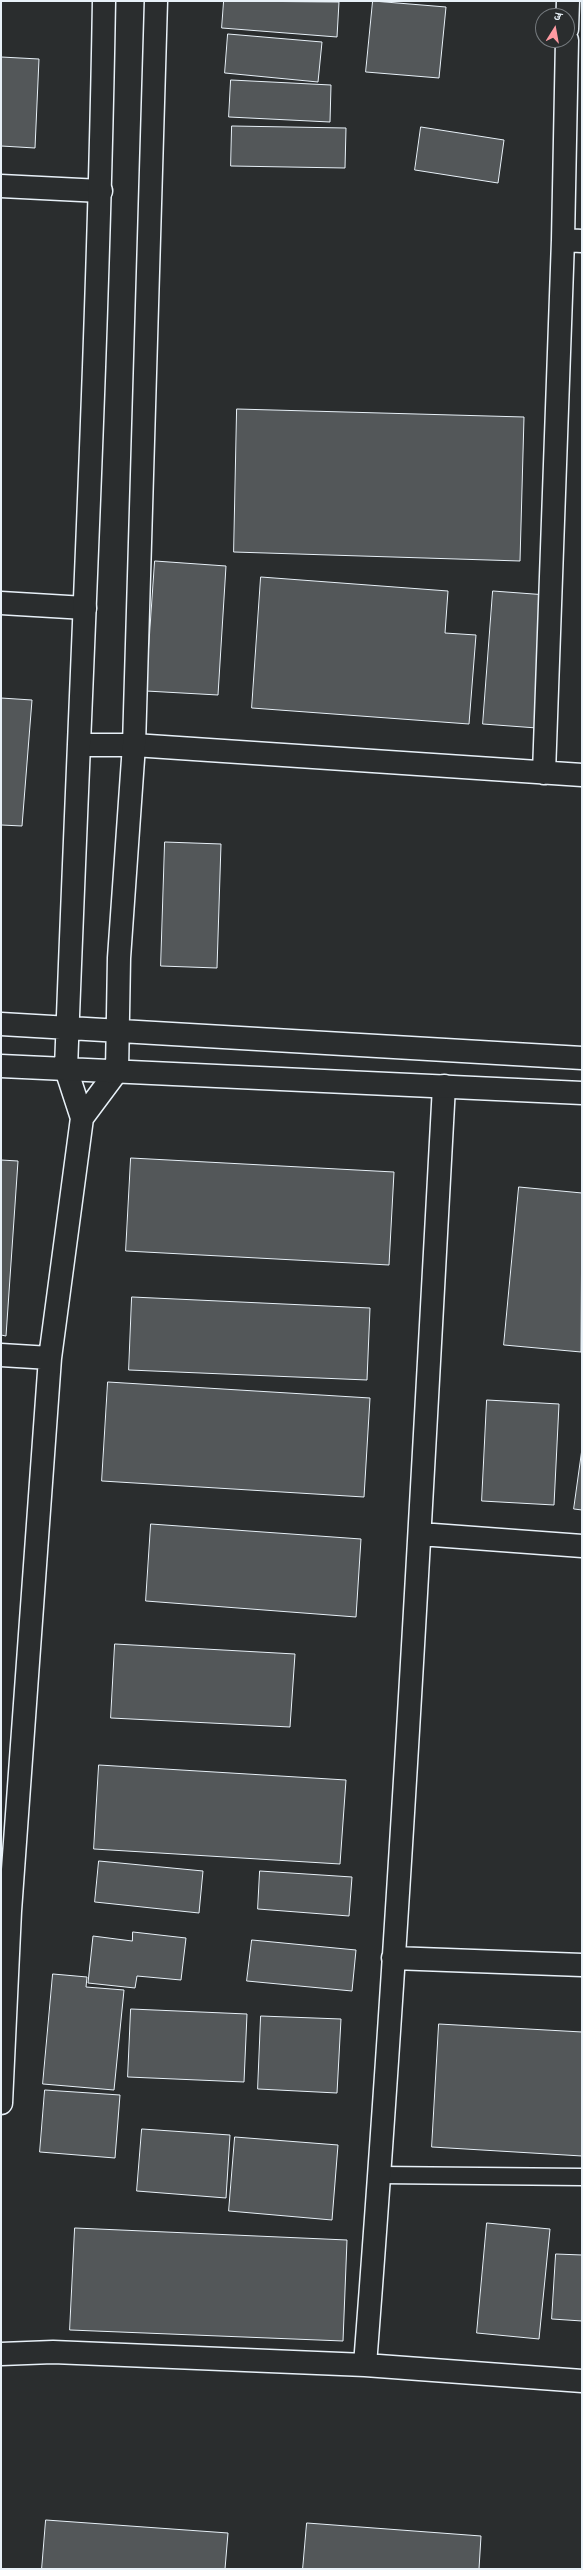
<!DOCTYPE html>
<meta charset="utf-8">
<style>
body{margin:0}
#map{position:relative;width:583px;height:2570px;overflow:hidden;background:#2a2d2e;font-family:Kalam,"Playpen Sans Deva",sans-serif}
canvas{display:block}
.frame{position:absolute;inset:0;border:2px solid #e8f1f8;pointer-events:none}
.north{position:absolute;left:535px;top:8px;width:40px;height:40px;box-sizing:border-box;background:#2a2d2e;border:1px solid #767b7f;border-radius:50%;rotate:11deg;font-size:11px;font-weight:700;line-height:16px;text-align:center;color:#e8f1f8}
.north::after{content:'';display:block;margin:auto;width:14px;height:18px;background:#ff9aa2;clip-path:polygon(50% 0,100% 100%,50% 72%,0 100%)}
</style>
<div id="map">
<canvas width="583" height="2570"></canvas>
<div class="frame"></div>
<div class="north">उ</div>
</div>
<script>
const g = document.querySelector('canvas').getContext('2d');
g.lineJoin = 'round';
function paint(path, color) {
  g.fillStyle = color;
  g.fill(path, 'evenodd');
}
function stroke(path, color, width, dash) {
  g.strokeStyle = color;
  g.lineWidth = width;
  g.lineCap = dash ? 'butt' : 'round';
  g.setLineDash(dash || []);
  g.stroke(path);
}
const building = new Path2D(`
 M224 1 339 2 337 37 222 28Z
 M373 1 446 7 439 78 366 72Z
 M228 34 322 42 318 82 225 73Z
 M1 57 39 59 35 148 1 146Z
 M231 80 331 85 330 122 229 117Z
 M232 126 346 128 345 168 231 166Z
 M421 127 504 140 498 183 415 170Z
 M237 409 524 417 520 561 234 552Z
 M155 561 226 566 218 695 146 691Z
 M261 577 448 591 445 633 476 635 469 724 252 708Z
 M493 591 547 595 537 728 483 724Z
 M1 698 32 700 22 826 1 825Z
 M165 842 221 844 217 968 161 966Z
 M131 1158 394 1172 389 1265 126 1251Z
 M1 1160 18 1161 6 1336 1 1335Z
 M519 1187 582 1193 581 1352 504 1345Z
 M132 1297 370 1308 367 1380 129 1370Z
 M108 1382 370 1398 364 1497 102 1481Z
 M487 1400 559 1404 554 1505 482 1501Z
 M582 1449V1510L574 1509Z
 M151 1524 361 1539 356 1617 146 1601Z
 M115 1644 295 1654 290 1727 111 1718Z
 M99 1765 346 1780 340 1864 94 1849Z
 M99 1861 203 1871 199 1913 95 1902Z
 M260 1871 352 1877 349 1916 258 1909Z
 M133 1932 186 1938 181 1980 137 1976 135 1988 88 1983 93 1936 132 1941Z
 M252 1940 356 1950 352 1991 247 1981Z
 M53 1974 87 1977 86 1987 124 1990 114 2090 43 2084Z
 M131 2009 247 2014 244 2082 128 2077Z
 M261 2016 341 2019 337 2093 258 2089Z
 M439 2024 582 2032V2156L432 2147Z
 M45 2090 120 2095 115 2158 40 2152Z
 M142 2129 230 2135 226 2198 137 2191Z
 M235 2137 338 2145 332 2220 229 2211Z
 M487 2223 550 2229 539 2339 477 2333Z
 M75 2228 347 2240 343 2341 70 2330Z
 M556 2254 582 2255V2321L552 2319Z
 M46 2520 228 2533 225 2569H42Z
 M307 2523 481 2536 479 2569H303Z`);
paint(building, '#535759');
stroke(building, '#e8f1f8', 1);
const service = new Path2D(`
 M380 2175 582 2177`);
const minor = new Path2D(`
 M567 29 568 1
 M1 186 101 191
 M563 240 582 241
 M1 603 85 608
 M80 745H134L582 775
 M544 773 563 240 567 40
 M66 1069 82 1118 117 1071
 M1 1355 50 1358
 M420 1534 582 1546
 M393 1958 582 1965
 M1 2103 10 1911 50 1358 82 1118
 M1 2354 53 2352 365 2365 582 2381
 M365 2365C398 1940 421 1513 444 1086`);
const tertiary = new Path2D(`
 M1 1024 582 1058
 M1 1066 582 1093
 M66 1069C79 713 98 357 104 1
 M117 1071 119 958 134 745 156 1`);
stroke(service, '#e8f1f8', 19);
stroke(minor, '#e8f1f8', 25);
stroke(tertiary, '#e8f1f8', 25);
stroke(service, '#2a2d2e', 16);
stroke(minor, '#2a2d2e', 22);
stroke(tertiary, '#2a2d2e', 22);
</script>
